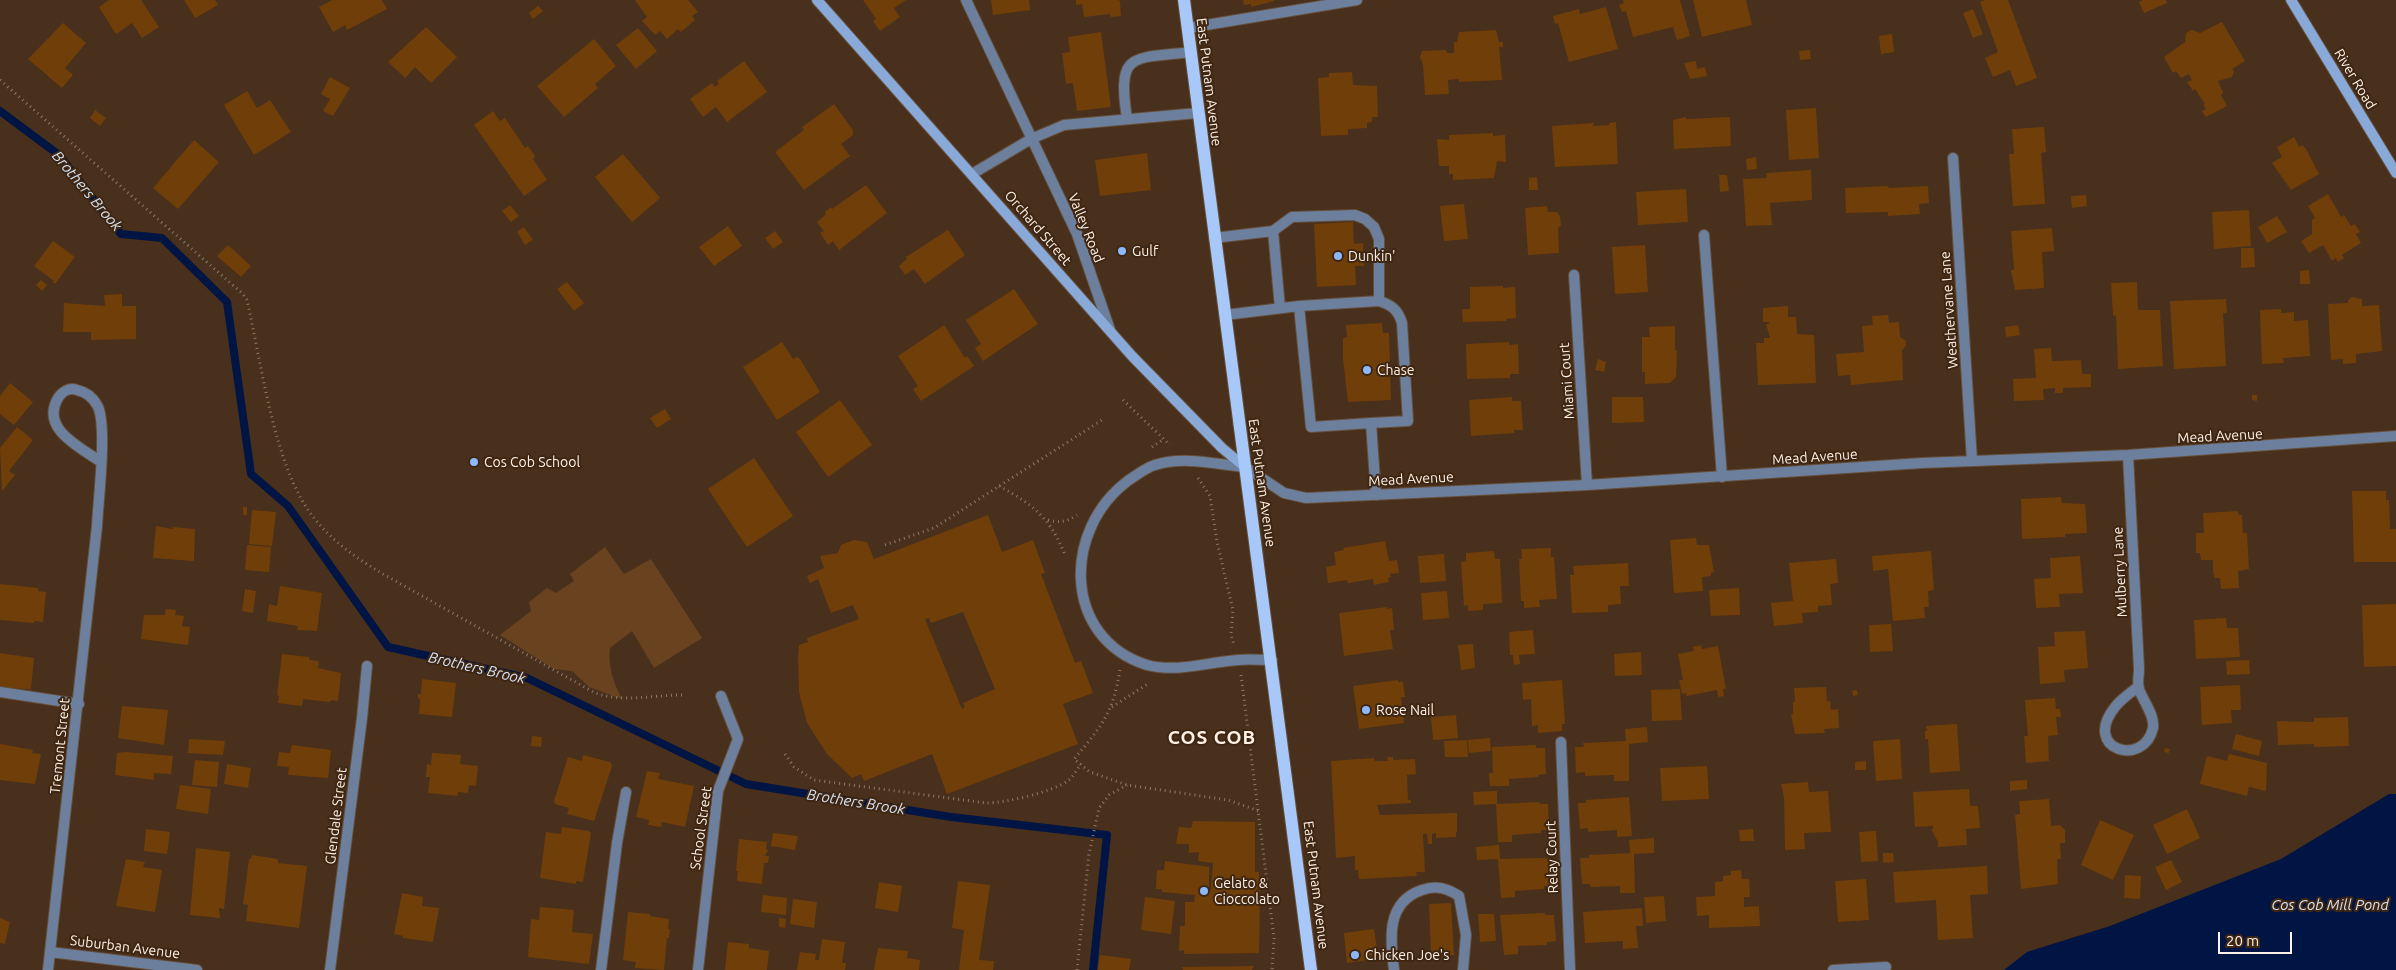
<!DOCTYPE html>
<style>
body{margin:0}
#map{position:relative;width:2396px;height:970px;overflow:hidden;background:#48301c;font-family:Ubuntu,sans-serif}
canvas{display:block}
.scale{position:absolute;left:2218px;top:932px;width:74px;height:22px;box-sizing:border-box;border:2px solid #fef1e7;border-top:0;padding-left:6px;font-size:15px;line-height:18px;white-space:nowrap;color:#fef1e7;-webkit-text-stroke:4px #3e2612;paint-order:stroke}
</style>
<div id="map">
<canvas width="2396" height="970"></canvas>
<div class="scale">20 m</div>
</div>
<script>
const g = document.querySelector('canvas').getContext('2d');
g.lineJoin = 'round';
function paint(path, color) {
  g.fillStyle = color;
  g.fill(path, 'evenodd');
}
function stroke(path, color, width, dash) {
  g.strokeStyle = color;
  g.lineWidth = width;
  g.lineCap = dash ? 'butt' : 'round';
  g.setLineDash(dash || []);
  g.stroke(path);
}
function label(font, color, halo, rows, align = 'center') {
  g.font = font + ' Ubuntu,sans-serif';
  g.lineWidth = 4;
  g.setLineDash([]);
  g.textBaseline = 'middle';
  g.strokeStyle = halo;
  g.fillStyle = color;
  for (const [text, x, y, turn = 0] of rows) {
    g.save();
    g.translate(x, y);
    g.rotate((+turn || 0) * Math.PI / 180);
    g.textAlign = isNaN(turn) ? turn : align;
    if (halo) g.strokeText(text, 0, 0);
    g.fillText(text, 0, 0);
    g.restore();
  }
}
paint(new Path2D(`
 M605 547 624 574 651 559 702 638 654 668 632 631 610 648C608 667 613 682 622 699L589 687 572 671 554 669 500 635 531 611 529 602 547 588 556 593 574 581 570 574Z`), '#694320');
paint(new Path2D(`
 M2389 794H2396V970H2004L2027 952 2110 926 2281 859Z`), '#001543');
stroke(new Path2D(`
 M0 111 59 155 121 234 162 238 227 302 251 474 288 506 388 647 527 678 746 784 951 817 1107 835 1093 970`), '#001543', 8);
paint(new Path2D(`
 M109 0H141L159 27 142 38 132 23 116 34 99 7Z
 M184 0H215L218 5 195 18Z
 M332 0H382L387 9 347 30 345 25 333 32 319 7Z
 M635 0H688L698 12 692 16 695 20 681 32 678 29 667 39 660 31 655 35 642 21 647 17Z
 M863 0H906L894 8 900 17 880 31 873 21 876 19Z
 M991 0H1029L1030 10 993 15Z
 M1076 0H1118L1120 1 1121 16 1111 17 1110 14 1084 17 1082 4 1076 5Z
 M1243 0H1274V1L1251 7V4L1244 5Z
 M1623 0H1680L1690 36 1677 40 1673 27 1633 37 1626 11 1622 12 1619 5 1624 3Z
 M1693 0H1746L1752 25 1702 37Z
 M1985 0H2008L2037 78 2016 86 2010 70 1993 77 1985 58 1998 52 1980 2Z
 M2143 0H2166L2167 3 2144 13 2139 2Z
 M538 6 543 11 533 19 529 13Z
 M1606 7 1618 49 1569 62 1558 23 1555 24 1553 16 1579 9 1580 14Z
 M1973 9 1983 34 1973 38 1963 13Z
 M2222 22 2245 61 2232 69 2234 71 2232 77 2218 81 2223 93 2221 95 2227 106 2206 117 2202 111 2206 109 2203 105 2205 104 2195 89 2193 91 2187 82 2192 80 2189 74 2181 78 2176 71 2173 73 2164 57 2185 42 2186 33 2192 30 2200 33Z
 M63 23 86 43 65 68 73 75 62 88 28 59Z
 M426 27 457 57 431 83 415 67 405 78 388 62Z
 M638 28 657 51 636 69 616 45Z
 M1496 30 1499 42H1503V47H1499L1502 80 1459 82V79L1448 80 1449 94 1425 95 1423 65 1420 57 1422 51 1446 50 1447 53H1454V42H1457L1459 32Z
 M1101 32 1111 107 1077 111 1073 83 1066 84 1062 53 1070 52 1068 37Z
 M1892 34 1894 52 1881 54 1879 36Z
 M594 39 616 66 595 84 598 88 564 117 537 86Z
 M1810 50 1811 59 1800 60 1799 51Z
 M744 61 767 92 727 122 716 107 703 117 690 99 712 83 715 87 719 84 717 81Z
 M1696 61 1697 69 1705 67 1707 76 1690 79 1684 63Z
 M1352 72 1353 85 1377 86 1378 117H1372V122L1367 123V128L1348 129V135L1321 136 1318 78 1329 77V73Z
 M330 77 350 88 333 116 323 111 330 99 321 94Z
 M247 91 257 108 270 100 291 132 254 155 224 105Z
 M834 104 853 130V135L841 144 850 156 804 190 775 152 804 130 802 127Z
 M1816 108 1819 158 1789 160 1786 110Z
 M95 110 106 118 100 126 90 118Z
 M493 111 500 121 505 118 525 148 528 146 535 156 533 159 547 180 524 196 474 125Z
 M1686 117V119L1730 117 1731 146 1674 149 1673 120Z
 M1616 122 1618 164 1555 167 1552 126 1594 123 1593 126 1609 125 1610 123Z
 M2044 127 2046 152 2041 153 2045 204 2013 206 2009 154H2014L2012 129Z
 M1493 133V136L1505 135 1506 162 1497 161 1494 178 1453 180V174H1449V166H1439L1437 139 1449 140V135Z
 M2294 137 2299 147 2302 145 2306 149 2319 174 2291 190 2272 163 2282 157 2277 147Z
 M194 140 219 162 178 209 153 188Z
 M1147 153 1151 190 1100 196 1095 160Z
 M623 154 660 198 632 222 595 177Z
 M1756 157 1757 169 1747 170 1746 159Z
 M1811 170 1812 200 1770 203 1772 225 1746 226 1743 179 1767 178 1766 173Z
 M1719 175H1727L1729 191 1720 192Z
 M1537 177 1538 190H1529V178Z
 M866 185 887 213 839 250 833 241 828 245 820 233 824 231 817 222 826 214 825 212 831 207 832 209Z
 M1888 186 1889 188 1928 186 1929 203 1919 204 1920 214 1888 216V212L1846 213 1845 188Z
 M1686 189 1688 222 1638 225 1636 192Z
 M2328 194 2341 217 2344 215 2351 226 2355 224 2360 232 2356 234 2361 243 2342 255 2344 258 2338 262 2336 258 2332 261 2323 245 2309 253 2301 241 2312 234V220L2315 218 2308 206Z
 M2086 195 2087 206 2072 208 2071 196Z
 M1464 204 1468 239 1444 241 1440 206Z
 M510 205 519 216 511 222 502 211Z
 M1547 206 1548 212H1557L1560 217 1561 225 1558 228 1559 253 1528 255 1525 208Z
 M2249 210 2251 246 2214 249 2212 212Z
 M2277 216 2287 232 2267 243 2258 227Z
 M1353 222 1354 244 1363 243 1364 266H1355L1356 285 1317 287 1314 224Z
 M728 226 742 246 714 266 699 247Z
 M524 227 533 240 525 245 517 232Z
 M2052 228 2054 251 2042 252 2044 288 2015 290 2011 270H2014L2011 231Z
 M948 230 965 255 925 284 914 269 905 275 899 266 907 259 906 257Z
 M775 231 783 242 773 249 765 238Z
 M53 241 75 257 55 284 52 282 54 281 34 266Z
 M228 245 251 266 241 277 217 256Z
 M1645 245 1648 292 1615 294 1612 247Z
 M2241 248H2254L2255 267 2241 268Z
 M2309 270 2310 284H2300V271Z
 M41 280 47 285 42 291 36 285Z
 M567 282 584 303 574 311 557 289Z
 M2137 282 2138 310H2160L2163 366 2118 369 2116 315 2113 316 2111 283Z
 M1503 286V288L1515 287 1516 318 1506 319V321L1463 322 1462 309H1470V287Z
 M1014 289 1038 324 983 361 975 348 981 344 966 320Z
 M122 294V306H136V339L91 340V332H63L64 303 105 306 104 295Z
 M2352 297 2362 299V306L2379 305 2382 351 2356 354V363L2343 364V359L2331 360 2328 304 2348 303V300Z
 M2226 299 2227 313H2223L2226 366 2174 369 2170 301Z
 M1788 306V317H1796L1797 334 1814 335 1816 383 1758 385 1756 343H1764V338H1770L1766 324H1769V322H1763V308Z
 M2281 309V313L2294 312V321L2308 320 2310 356 2283 358 2284 363 2262 364 2260 310Z
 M1888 315 1889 323 1899 322 1900 337 1906 341V346L1902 350 1903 380 1851 385 1850 375 1838 376 1836 354 1864 352 1862 326 1873 325 1872 316Z
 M1382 323 1383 333H1389L1391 400 1348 402 1343 359V338L1347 337 1346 325Z
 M944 325 965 358 967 356 974 366 921 401 913 389 918 386 898 356Z
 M2018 325 2020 335 2006 337 2005 327Z
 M1675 326V350L1677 351 1676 377 1670 383 1645 384V372H1642V337H1650L1649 327Z
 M782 342 793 359 797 357 800 359 820 392 777 420 743 367Z
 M1509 342V345L1518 344 1519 374H1510V378L1467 379 1466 344Z
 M2051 348 2052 361 2081 360 2082 374H2091V387L2063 388V393H2055V388L2043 389 2044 400 2014 401 2013 379 2036 378 2034 349Z
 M1598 359 1606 362 1604 372 1595 370Z
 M10 383 33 402 14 425 0 414V396Z
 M2252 395H2257V401L2252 400Z
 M1512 397V401H1521L1523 430H1514V433L1471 436 1469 400Z
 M1612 397H1643L1644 422 1612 423Z
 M840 400 872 445 828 477 796 432Z
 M665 409 671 419 657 428 650 418Z
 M17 427 33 440 9 471 15 475 2 491 0 448Z
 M754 458 793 516 747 547 708 489Z
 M2352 491H2386V500H2389L2390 529H2396V562H2354Z
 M2061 497 2062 503 2085 504 2087 533 2065 534V537L2022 539 2021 499Z
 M243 507H247V515H243Z
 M252 510 276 512 272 546 249 544Z
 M2238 511 2239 515H2242L2243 533H2247L2249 569 2238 571 2239 588 2221 589 2220 578H2215L2213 573V560H2201L2200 553H2196V533H2204L2203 513Z
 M988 515 1002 552 1033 540 1045 573 1041 574 1075 663 1081 661 1093 693 1063 704 1078 744 947 794 932 754 864 781 861 774 852 778 827 754 807 723 799 692 798 657 799 645 808 642 807 638 859 619 853 605 831 613 818 579 810 583 807 576 824 568 820 556 838 553 841 545 854 540 867 542 874 559ZM963 612 995 689 963 703 965 707 962 709 925 619 929 618 931 623Z
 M156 526 173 529V527L195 529 194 561 153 558Z
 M1696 538 1697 545H1709L1714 572 1711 573V576L1702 577 1703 591 1674 593 1670 540Z
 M1385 541 1389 561 1397 560 1399 573 1390 574 1391 577 1388 578 1389 582 1374 585 1373 579 1348 583 1347 580 1328 583 1326 567 1336 565 1334 552 1344 550 1343 548Z
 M247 545 271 547 269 572 245 570Z
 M1551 548V557H1554L1557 599 1539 600 1540 607 1524 608V601H1521L1519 559H1522L1521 549Z
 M1494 551 1495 559H1500L1502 603 1483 604V610L1468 611V605L1464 606 1461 562 1466 561V553Z
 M1931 551 1934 590 1928 591 1929 607H1924L1925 618 1893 621 1888 569 1873 571 1872 556Z
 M1444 554 1446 581 1420 583 1418 556Z
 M2080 556 2083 593 2059 594 2060 607 2036 608 2034 579 2051 578 2050 558Z
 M1836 559 1838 583 1830 584 1832 605 1818 606V612L1802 613 1803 623 1774 626 1771 603 1793 601 1789 563Z
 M1628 563 1629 586H1620L1621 604 1608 605V612L1572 613 1570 575H1574L1573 566Z
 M0 584 38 588V591L46 592 43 622 34 621V623L0 620Z
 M280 586 322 593 317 631 297 630 298 626 267 621 269 604 277 606Z
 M1739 588 1740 615 1711 616 1709 590Z
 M245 589 256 591 253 613 242 611Z
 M1447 591 1449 618 1423 620 1421 593Z
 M2396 604V666L2364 667 2362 605Z
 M1387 607V609L1392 608 1394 630H1390L1393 649 1344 656 1339 613Z
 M166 609 176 610 175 615 184 616 182 626 190 627 188 645 141 639 144 615H165Z
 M2226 618 2227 628H2238L2240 657 2196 659 2194 620Z
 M1891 624 1893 651 1870 652 1869 625Z
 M1533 630 1535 654 1519 655 1520 664 1514 665 1513 655H1510L1509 632Z
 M2085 631 2088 668 2064 670 2065 682 2040 684 2038 647 2055 646 2054 632Z
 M1473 644 1475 668 1461 670 1458 645Z
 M1701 645 1702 649 1718 646 1726 689H1723L1724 696 1718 697 1717 690 1686 696V693L1682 694 1679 680H1683L1678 654 1694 651 1693 647Z
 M1641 652 1642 675 1615 676 1614 654Z
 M0 653 34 658 31 689 0 688Z
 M282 654 309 657V660L319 661 318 668 341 673 338 701 331 700 330 702 303 699 302 706 278 703 279 696 277 695Z
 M2249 660 2250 674 2227 675 2226 661Z
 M422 679 456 683 452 717 419 714 420 699 418 698V694H421Z
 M1398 680V682H1403L1405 697H1401L1404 723 1359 729 1353 686Z
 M1562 680 1565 724H1562V731L1538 733V725L1532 726 1531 699 1523 700 1522 683Z
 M2240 685 2241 710H2231L2232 723 2202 725 2200 687Z
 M1826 687 1827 701H1830L1831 710 1838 709 1839 728 1824 729 1825 733 1795 734 1791 714H1793V702H1795L1794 688Z
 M1680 689 1682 720 1652 721 1651 690Z
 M1857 690 1858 695 1853 696 1852 691Z
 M2055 698 2056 709H2060L2061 717H2056L2058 735 2048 736 2049 761 2026 763 2024 736H2028L2025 700Z
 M122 706 168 710 164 745 118 738Z
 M1456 715 1458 738 1433 740 1431 717Z
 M2348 717 2349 746 2314 747V744L2278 745 2277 721 2314 722V718Z
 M1957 724 1960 771 1930 773 1928 739H1925V731H1927L1926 726Z
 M1647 727 1648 742 1629 744V781H1614V775L1585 776V772L1576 773 1575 747H1584L1583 743 1626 741 1625 729Z
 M2236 734 2262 741 2259 756 2232 749Z
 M532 736 542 737 541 747 531 746Z
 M1490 738 1491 751 1469 753 1468 740Z
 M189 739 225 741 223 755 188 753Z
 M1900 739 1902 779 1876 781 1873 741Z
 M1467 740 1468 757H1445L1444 741Z
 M0 744 33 750 32 753 41 754 35 784 0 780Z
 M292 745 331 750 328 778 288 775 289 767 277 766 279 752 290 753Z
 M1536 745V748H1545L1546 774 1538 775V777L1509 779V786H1490L1489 773H1493L1492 747Z
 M2165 748 2170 749 2169 753 2164 752Z
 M125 752 173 756 171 774 154 773V780L115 775 117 753Z
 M432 753 461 755 460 764 478 766 476 786 469 785 468 793 458 792V796L428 793 430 777H426L427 764 431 765Z
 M2229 754 2267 763 2266 791 2249 787 2247 796 2200 784 2207 756 2227 761Z
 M583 755 610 762 612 766 594 821 567 814 569 808 555 804 554 801 568 757 582 761Z
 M1387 757H1393V760L1415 759 1416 774 1407 775 1408 800H1411V803L1377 805 1380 815 1457 813V832H1456V837L1436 838V833L1432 834V844H1428L1427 834H1423L1425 872H1416L1417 876 1359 879 1358 870H1355V856L1336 858 1331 761 1374 758 1375 761H1388Z
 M195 760 219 762 217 787 192 785Z
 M1866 761V770H1855V762Z
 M227 764 251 768 248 788 224 784Z
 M1707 766 1709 799 1662 801 1660 768Z
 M647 771 660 773 658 779 694 786 685 827 662 822 661 827 648 825 649 820 636 817Z
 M2027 780V789L2010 791V781Z
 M1808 782 1809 792 1828 791 1831 832 1804 833 1805 849 1785 850 1784 797 1781 784Z
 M180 785 211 789 208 814 176 809Z
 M1969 789 1970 806H1978L1980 828 1966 829 1967 845 1938 847V842L1931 829H1933V826L1915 827 1913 792Z
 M1497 791V804L1539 802 1540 804H1548L1549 830H1541V833L1512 835V842H1498L1496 804 1474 805 1473 792Z
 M1629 797 1632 836 1617 837V830L1588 832V828L1580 829 1578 803H1586V800Z
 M2049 799 2051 826 2060 825 2065 830V843H2060L2061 859H2057L2058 884 2021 889 2015 815 2020 814 2019 801Z
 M2187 809 2200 838 2167 854 2153 825Z
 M2100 820 2134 835 2113 880 2081 865Z
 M1193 821 1255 822V872H1259V888L1256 890H1260L1259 953 1184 954V950L1179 951 1180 926H1185V902H1194L1195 895 1162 892V889H1156L1157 870H1164L1165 861 1209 867V889L1211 890 1213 863 1198 861 1199 852 1189 853V844H1176L1179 827 1191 828Z
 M562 827 589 831 591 833 583 882 576 881V884L540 878 546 832 561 834Z
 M146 829 170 832 167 854 144 851Z
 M1753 829 1754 841H1740L1739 830Z
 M1876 831 1878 861 1861 862 1859 832Z
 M773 833 798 836 795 850 771 846Z
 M1654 838V853L1634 854 1635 893H1620V886L1591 887 1590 884H1582L1580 858H1589V855L1630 853 1629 840Z
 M739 839 767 842 766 849 768 850 765 856H769L768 863H764L762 884 737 881 738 871H736Z
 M1499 845 1500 859 1477 860 1476 847Z
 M196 848 230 852 224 909 219 908 220 918 190 915Z
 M1883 853H1893L1894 862 1883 863Z
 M252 855 278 859V863L307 866 299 928 246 921 248 905 243 904 249 859H251Z
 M1542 858 1551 859 1552 886H1544V889L1515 891V897L1501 898 1498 859Z
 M126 859 145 862 143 867 162 870 155 912 116 906Z
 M2171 860 2182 882 2166 890 2155 867Z
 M1987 866 1988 894 1970 895 1973 938 1938 940 1936 900 1895 903 1893 872Z
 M1741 870 1742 879H1749L1750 897H1744V907L1759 906 1760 926 1709 928V915L1697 916 1696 897 1715 896V882L1723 881V876L1731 875V871Z
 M2125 875 2141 876 2140 899 2124 898Z
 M1866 879 1869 920 1838 922 1835 881Z
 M958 881 990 885 979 960 994 961 993 970H959L964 930 952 928Z
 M879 882 902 886 898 912 875 908Z
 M402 893 423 897 422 906 439 908 433 942 403 938V936L394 934Z
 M763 895 787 898 786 915 761 912Z
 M1664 896 1666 921 1646 923 1644 897Z
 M1145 897 1175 901 1171 934 1141 930Z
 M793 899 817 902 814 928 790 924Z
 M1451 903 1454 955 1431 956 1429 904Z
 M540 907 574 910 572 932 593 934 589 964 528 957 531 919 539 920Z
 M1642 908 1643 926H1636L1638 948 1623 949V941L1585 943 1583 912Z
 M628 912 650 914V916L669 919 668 929H670L669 938H667L664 970 635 968 636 962 623 960Z
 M1545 913V915H1554L1556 941 1547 942V945L1518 946V954L1504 955 1500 915Z
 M1478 914H1494L1496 941 1480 942Z
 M0 918 10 922 5 944 0 943Z
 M779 918 786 919 785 928 779 927Z
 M1374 929 1378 955 1366 956 1367 960 1347 963 1344 933Z
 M822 939 845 942 842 963H846L845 970H797L800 952 816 954 815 960H819Z
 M728 942 749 944V948L769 951 767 970H725Z
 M878 948 908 951 907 958 920 960 919 970H874Z
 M1100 955 1131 959 1129 970H1098Z
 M1254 966 1252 970H1183L1182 967Z`), '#703e09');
const lane = new Path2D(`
 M1127 119C1117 51 1131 59 1191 52
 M1031 139 1064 125 1198 113
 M1273 231 1280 308
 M1704 235 1722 477
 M1214 238 1273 231 1292 217 1355 215 1365 219 1374 227 1379 239V301
 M1299 306 1311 427 1371 423 1376 495
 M1225 315 1299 306 1379 301C1392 305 1398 310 1402 323L1408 421 1371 423
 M1245 467C1215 464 1184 456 1155 465 1145 468 1137 475 1129 480 1062 529 1062 638 1147 665 1176 673 1209 662 1238 660 1249 659 1260 660 1272 660
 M97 526C98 502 108 423 97 405 92 396 86 392 77 390 69 387 62 392 58 398 40 429 80 447 101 462
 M0 692 79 704
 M601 970 617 843 626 792
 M1394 970C1390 939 1386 902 1422 890 1436 885 1447 888 1459 896L1466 935 1463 970`);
const street = new Path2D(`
 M966 0 1077 234 1110 330
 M1188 28 1357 0
 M1953 158 1972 461
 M972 174 1031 139
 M1574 275 1587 485
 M2128 455 2139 669C2139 675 2137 683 2139 689 2143 701 2155 715 2153 728 2144 768 2081 750 2115 707 2121 699 2130 693 2138 687
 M1245 467 1284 493 1306 498 1587 485 1922 463 2128 455 2396 436
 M1561 742 1570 970
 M50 952 197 970
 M48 970 97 526
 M330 970 362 718 367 666
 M698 970 718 791 738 739 721 696
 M1833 970 1886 967`);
const secondary = new Path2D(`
 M817 0 1132 356 1222 448 1245 467
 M2291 0 2396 173`);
const primary = new Path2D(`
 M1184 0 1311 970`);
stroke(lane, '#654f3c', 12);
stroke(street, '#654f3c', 12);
stroke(secondary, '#654f3c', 12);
stroke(primary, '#654f3c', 14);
stroke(new Path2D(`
 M0 80 243 294 247 300C261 361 274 465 311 514 330 540 356 558 383 574L595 693C624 703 652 695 682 695
 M1123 400 1170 445
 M1152 447 1164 439
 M1198 478 1210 496 1217 542 1233 610 1231 634 1234 645
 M999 486C1034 505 1050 518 1065 555
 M1048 520C1060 523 1066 522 1077 515
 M885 545 934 528 1102 420
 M1120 670C1113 713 1102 726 1074 759L1090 772 1127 785 1228 800 1259 811
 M1241 675 1274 938 1272 970
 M1112 707 1149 683
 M785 754 794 767 814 780 986 803C1006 803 1053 792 1069 780 1074 776 1077 769 1081 764
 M1077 970 1089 854 1099 808 1109 795 1127 785`), '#8d7969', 3, [1, 4]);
stroke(lane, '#6c809e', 10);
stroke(street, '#6c809e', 10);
stroke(secondary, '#89a9d9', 10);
stroke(primary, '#a8c8fa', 12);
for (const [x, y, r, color] of [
 [1122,251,5,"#8db9fc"],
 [1338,256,5,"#8db9fc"],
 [1367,370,5,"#8db9fc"],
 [474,462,5,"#8db9fc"],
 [1366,710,5,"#8db9fc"],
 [1204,891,5,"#8db9fc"],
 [1355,955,5,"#8db9fc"]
]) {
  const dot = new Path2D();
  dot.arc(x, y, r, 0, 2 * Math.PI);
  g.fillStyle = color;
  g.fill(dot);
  stroke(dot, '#3e2612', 2);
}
label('14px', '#fef1e7', '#3e2612', [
 ["River Road",2355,79,59],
 ["East Putnam Avenue",1209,82,83],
 ["Orchard Street",1038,228,49],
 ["Valley Road",1086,228,68],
 ["Weathervane Lane",1949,310,-94],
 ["Miami Court",1567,381,-94],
 ["Mead Avenue",2220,436,-3],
 ["Mead Avenue",1815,457,-4],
 ["Mead Avenue",1411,479,-3],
 ["East Putnam Avenue",1262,483,82],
 ["Mulberry Lane",2120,572,-93],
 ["Tremont Street",60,746,-84],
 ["Glendale Street",336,816,-83],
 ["School Street",701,828,-82],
 ["Relay Court",1552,857,-92],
 ["East Putnam Avenue",1316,885,83],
 ["Suburban Avenue",125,947,7]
]);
label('14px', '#fef1e7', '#3e2612', [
 ["Gulf",1132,251],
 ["Dunkin'",1348,256],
 ["Chase",1377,370],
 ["Cos Cob School",484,462],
 ["Rose Nail",1376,710],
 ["Gelato &",1214,883],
 ["Cioccolato",1214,899],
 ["Chicken Joe's",1365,955]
], 'left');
label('italic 15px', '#d4e0f3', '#3e2612', [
 ["Brothers Brook",87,191,50],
 ["Brothers Brook",477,668,13],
 ["Brothers Brook",856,802,9],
 ["Cos Cob Mill Pond",2330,905]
]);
g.letterSpacing = '1px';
label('bold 19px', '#fef1e7', '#3e2612', [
 ["COS COB",1212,738]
]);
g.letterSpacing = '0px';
</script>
